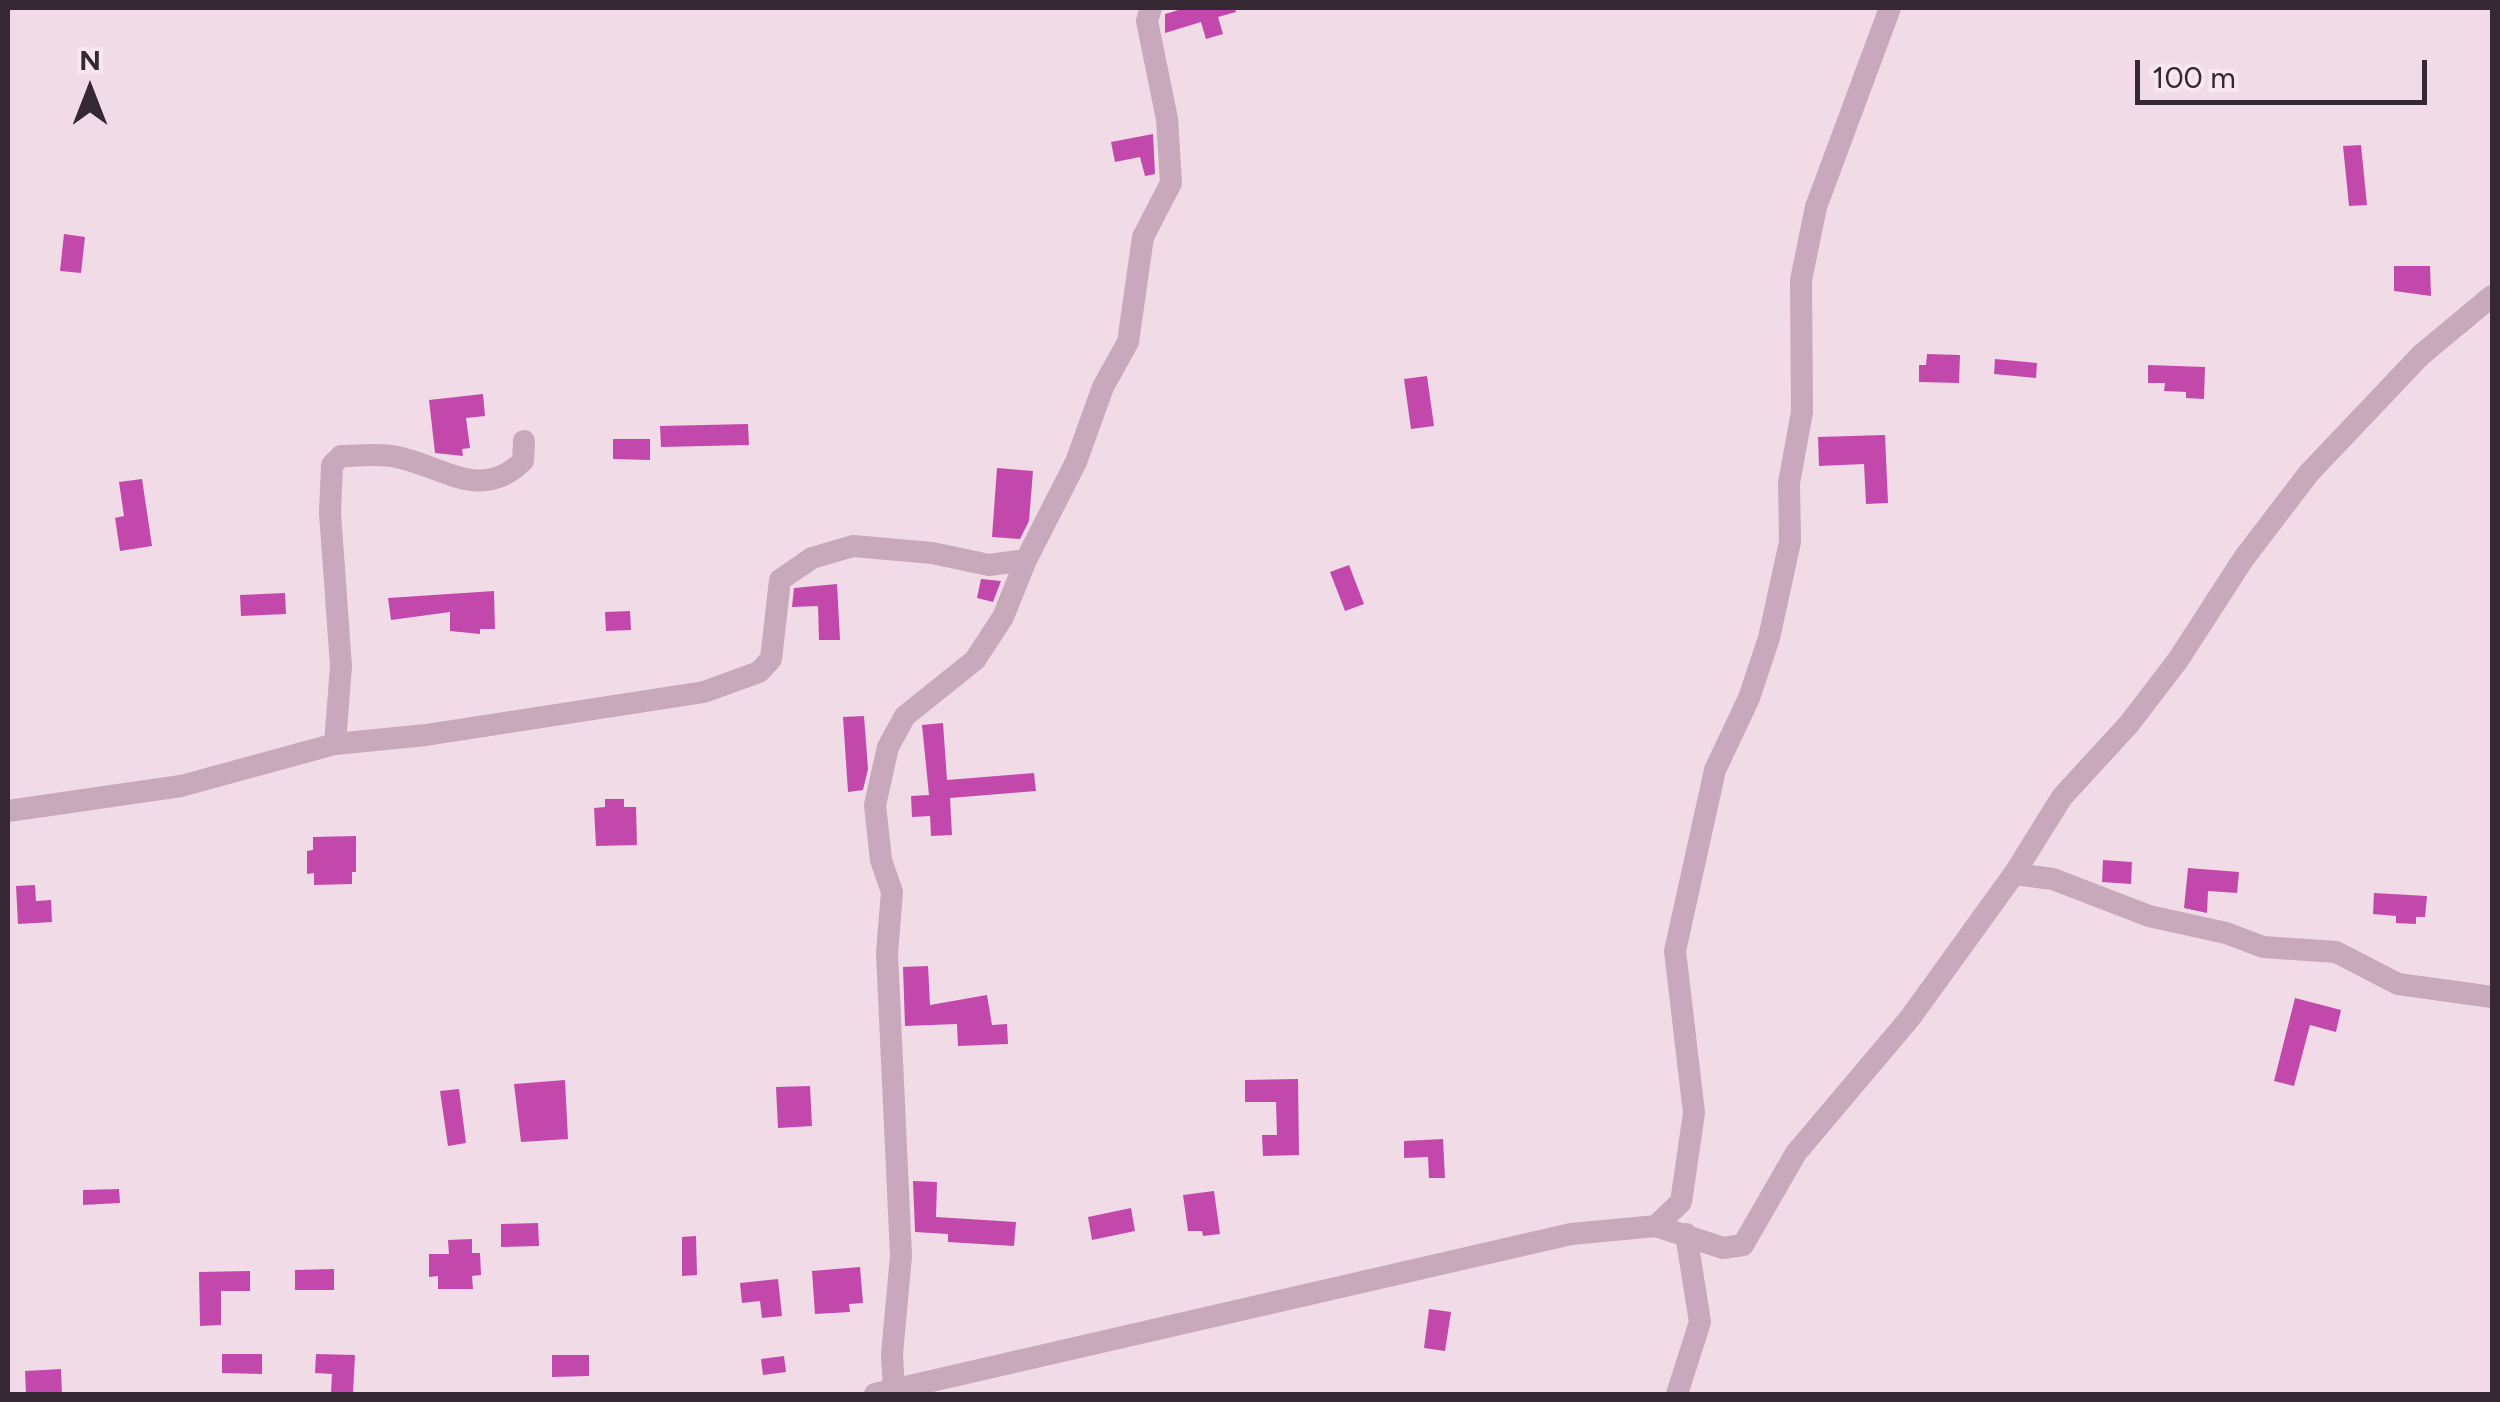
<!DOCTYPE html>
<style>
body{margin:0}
#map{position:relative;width:2500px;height:1402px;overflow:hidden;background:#f1dbe7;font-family:Figtree,sans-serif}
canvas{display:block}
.frame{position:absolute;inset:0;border:10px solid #352832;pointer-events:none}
.north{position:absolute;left:40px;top:40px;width:100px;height:100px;-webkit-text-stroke:8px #f9e7f0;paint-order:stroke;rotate:0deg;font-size:28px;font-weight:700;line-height:40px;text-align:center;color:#352832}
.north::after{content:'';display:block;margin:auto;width:35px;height:45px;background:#352832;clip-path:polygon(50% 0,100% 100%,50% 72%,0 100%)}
.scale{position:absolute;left:2135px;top:60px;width:292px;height:45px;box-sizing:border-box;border:5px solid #352832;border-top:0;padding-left:12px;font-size:30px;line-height:35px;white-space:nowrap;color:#352832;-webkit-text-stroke:8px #f9e7f0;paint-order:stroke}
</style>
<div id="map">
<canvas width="2500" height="1402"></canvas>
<div class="frame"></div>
<div class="north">N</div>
<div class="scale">100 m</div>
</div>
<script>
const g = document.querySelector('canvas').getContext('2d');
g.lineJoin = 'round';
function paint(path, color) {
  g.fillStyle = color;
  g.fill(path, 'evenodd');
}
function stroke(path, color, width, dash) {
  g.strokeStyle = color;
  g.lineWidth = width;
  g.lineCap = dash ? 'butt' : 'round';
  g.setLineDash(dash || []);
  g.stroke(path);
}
paint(new Path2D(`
 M1185 8H1235L1236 12 1218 17 1223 34 1206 39 1201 22 1165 33V14Z
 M1153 134 1155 174 1145 176 1140 157 1115 162 1111 142Z
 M2361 145 2367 205 2349 206 2343 146Z
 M64 234 85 237 81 273 60 271Z
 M2394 266H2430L2431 296 2394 291Z
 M1927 354 1960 355 1959 383 1919 382V365H1926Z
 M1995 359 2037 363 2036 378 1994 374Z
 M2148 365 2205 367 2204 399 2186 398V392L2164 391 2165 383H2148Z
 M1427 376 1434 426 1411 429 1404 379Z
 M483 394 485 416 466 418 470 448 462 449 463 456 435 453 429 400Z
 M748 424 749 445 661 447 660 426Z
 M1885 435 1888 503 1866 504 1864 464 1819 466 1818 437Z
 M613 439H650V460L613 459Z
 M997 468 1033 471 1029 521 1020 539 992 537Z
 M142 479 152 546 120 551 115 518 124 516 119 482Z
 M1349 565 1364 604 1345 611 1330 572Z
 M981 579 1001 581 993 602 977 598Z
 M837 584 840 640H819L818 606 792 607 794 588Z
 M494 591 495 629H480V634L450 631V612L391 620 388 598Z
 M285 593 286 614 241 616 240 595Z
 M630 611 631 630 606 631 605 612Z
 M864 716 868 769 863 790 848 792 843 717Z
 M943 723 947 780 1034 773 1036 791 950 798 952 835 931 836 930 816 912 817 911 796 929 795 922 725Z
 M605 799H624V807H636L637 845 596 846 594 808 605 807Z
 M356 836V872H352V884L314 885V873L307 874V851L313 850V837Z
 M2103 860 2132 862 2131 884 2102 882Z
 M2188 868 2239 872 2237 893 2208 891 2207 913 2184 908Z
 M35 885 36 901 51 900 52 922 18 924 16 886Z
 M2374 893 2427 896 2425 917H2416V924L2396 923V916L2373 914Z
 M928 966 930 1005 987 995 992 1025 1007 1024 1008 1044 958 1046 957 1024 905 1026 903 967Z
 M2295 998 2341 1010 2336 1032 2310 1025 2294 1086 2274 1081Z
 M1298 1079 1299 1155 1263 1156 1262 1135H1277L1276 1102H1245V1080Z
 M565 1080 568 1139 521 1142 514 1084Z
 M810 1086 812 1126 778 1128 776 1087Z
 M459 1089 466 1143 448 1146 440 1091Z
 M1443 1139 1445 1178H1429L1428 1157 1404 1158V1141Z
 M913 1181 937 1182 936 1217 1016 1222 1014 1246 948 1242V1234L915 1232Z
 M119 1189 120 1203 83 1205V1190Z
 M1214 1191 1220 1234 1203 1236 1202 1231H1188L1183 1195Z
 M1131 1208 1135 1231 1092 1240 1088 1217Z
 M538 1223 539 1246 501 1247V1224Z
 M696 1236 697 1275 682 1276V1237Z
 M472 1239V1253H480L481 1275 472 1276 473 1289H438V1276L429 1277V1254H449L448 1240Z
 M860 1267 863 1303 849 1304 850 1312 815 1314 812 1271Z
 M334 1269V1290H295V1270Z
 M250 1271V1291H221V1325L200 1326 199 1272Z
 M778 1279 782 1316 762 1318 760 1301 742 1303 740 1283Z
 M1429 1309 1451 1312 1445 1351 1424 1348Z
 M222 1354H262V1374L222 1373Z
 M316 1354 355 1355 353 1393 331 1392 332 1374 315 1373Z
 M552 1355H589V1376L552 1377Z
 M784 1356 786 1372 763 1375 761 1359Z
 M61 1369 62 1394H26L25 1371Z`), '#c249ab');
stroke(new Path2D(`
 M335 744 341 666 330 513 332 465 341 456C359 456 380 453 397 457 444 467 481 502 523 461L524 441
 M8 811 181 786 335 744 426 735 704 692 759 672 771 659 780 580 812 558 853 546 932 553 989 565 1026 560
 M2014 874 2053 879 2149 916 2226 933 2263 947 2336 952 2398 984 2492 997
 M1656 1226 1681 1202 1694 1113 1675 951 1715 770 1749 698 1769 638 1790 542 1789 483 1802 412 1801 280 1816 207 1890 8
 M875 1394 1571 1234 1656 1226 1723 1248 1743 1245 1796 1153 1910 1018 2014 874 2062 797 2129 724 2178 660 2244 558 2309 473 2421 355 2492 296
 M894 1394 892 1354 901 1256 887 953 892 892 881 860 875 805 888 747 905 716 975 660 1003 617 1026 560 1076 462 1103 387 1128 342 1143 237 1171 183 1167 119 1147 21 1151 8
 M1677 1394 1700 1322 1686 1234`), '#c8a8bb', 22);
</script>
